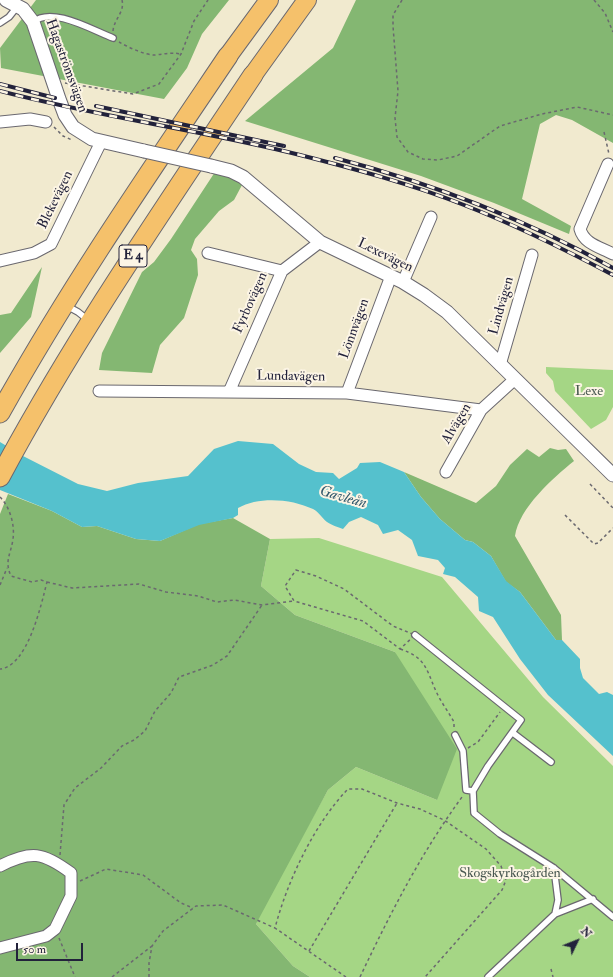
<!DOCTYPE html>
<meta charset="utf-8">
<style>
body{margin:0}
#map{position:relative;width:613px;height:977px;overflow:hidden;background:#f1eacf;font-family:"IM FELL Double Pica",serif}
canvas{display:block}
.north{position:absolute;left:557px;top:921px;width:40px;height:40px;-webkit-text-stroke:3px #fcf5e5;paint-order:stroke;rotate:47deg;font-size:11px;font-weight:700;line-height:16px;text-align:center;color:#22223b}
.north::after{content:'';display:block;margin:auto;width:14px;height:18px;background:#22223b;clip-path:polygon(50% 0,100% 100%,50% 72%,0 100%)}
.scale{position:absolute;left:16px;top:943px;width:67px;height:18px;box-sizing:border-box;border:2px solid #22223b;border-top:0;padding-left:5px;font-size:12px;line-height:14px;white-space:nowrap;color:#22223b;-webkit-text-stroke:3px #fcf5e5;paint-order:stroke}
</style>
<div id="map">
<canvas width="613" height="977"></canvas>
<div class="north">N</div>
<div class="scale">50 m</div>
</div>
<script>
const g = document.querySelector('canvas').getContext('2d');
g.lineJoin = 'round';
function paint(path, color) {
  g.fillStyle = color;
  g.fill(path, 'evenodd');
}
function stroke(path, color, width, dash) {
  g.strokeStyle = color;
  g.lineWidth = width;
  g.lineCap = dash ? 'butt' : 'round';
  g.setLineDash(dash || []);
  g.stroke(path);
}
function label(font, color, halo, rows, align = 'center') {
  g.font = font + ' "IM FELL Double Pica",serif';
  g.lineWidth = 4;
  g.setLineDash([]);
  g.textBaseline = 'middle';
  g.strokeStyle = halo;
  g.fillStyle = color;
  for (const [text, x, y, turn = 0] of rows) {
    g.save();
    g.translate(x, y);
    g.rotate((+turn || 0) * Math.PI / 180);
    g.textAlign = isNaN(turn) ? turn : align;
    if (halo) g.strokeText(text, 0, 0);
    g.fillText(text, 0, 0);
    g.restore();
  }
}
paint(new Path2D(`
 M546 367 613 370V407L606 420 591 429 555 391 553 381 546 373Z
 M319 538 442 577 543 697 613 766V977H310L293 966 256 924 261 910 328 790 356 767 437 800 395 652 295 615 261 586 270 539Z`), '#a5d685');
paint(new Path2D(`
 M36 0H229L202 34 187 68 164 99 1 68 0 48Z
 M356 0H613V143L572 120 556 115 540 124 522 199 571 226 569 234 494 203 421 176 245 121 333 48Z
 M215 172 232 177 242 185 234 200 219 211 195 239 191 250 197 259 198 275 184 318 160 345 152 373 99 370 102 353 142 272 154 262 171 239Z
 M42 267 31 317 0 353V315L11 313Z
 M550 448 558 450 566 449 574 461C553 478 519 508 515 536L561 615 562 640H556L520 592 506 582 491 556 473 542 465 540 440 519 421 497 404 472 476 503 496 486 510 465 527 449 539 457Z
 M8 494 52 511 82 527 97 526 136 539 160 541 199 524 233 518 270 539 261 586 295 615 395 652 457 749 437 800 356 767 328 790 256 924 293 966 310 977H0V514Z`), '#84b772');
paint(new Path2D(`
 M238 441 273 444 299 464 316 472 333 473 339 479 357 468 360 463 380 462 404 472 421 497 440 519 465 540 473 542 491 556 506 581 520 592 556 640H562L580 659V668L583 678 599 694 607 692 613 695V756L548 695 520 659 493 617 479 611 478 597 455 577 443 574 445 568 438 560 418 556 412 540 398 530 383 534 378 525 361 517 349 522 343 529C338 527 331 525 327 522 322 518 319 512 313 509 292 499 259 496 238 508V515L233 518 199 525 160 541 136 539 97 526 82 527 52 511 0 490V442L23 456 78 484 107 491 138 483 188 476 214 449Z`), '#55c1cd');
const service = new Path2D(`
 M33 22C52 6 92 30 113 38
 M0 23 9 17 17 7
 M67 306 78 312 88 320
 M415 635 521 720 488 766 473 791 474 813 500 834 554 868 613 917
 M513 733 551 762
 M455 735 463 751 466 790 473 791
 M554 868 558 900 555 914
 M488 977 555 914 593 899`);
const minor = new Path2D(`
 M0 122 30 119 46 122
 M608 164 580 229C584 244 600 247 613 254
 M208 253 282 271
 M0 261 34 253 51 244 99 146 100 141
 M403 282 431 217
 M500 365 532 255
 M99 391 347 393 481 410
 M229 392 282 271 320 242
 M347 393 391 276
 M446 472 481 410 515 379
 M0 866C31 850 43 852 71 873V896L55 929 46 936 0 948`);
const tertiary = new Path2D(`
 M6 0 23 9 33 22 59 99 65 115 73 127 92 139 144 151
 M211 166 231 171 243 177 320 242 403 282 424 295 447 312 613 475`);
const trunk = new Path2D(`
 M228 56 269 0
 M253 75 307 0`);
const motorway = new Path2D(`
 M0 413C69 289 149 173 228 56
 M0 477C75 337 165 207 253 75`);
stroke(service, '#6a686f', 8);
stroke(minor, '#6a686f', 13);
stroke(tertiary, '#6a686f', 15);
stroke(trunk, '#6a686f', 20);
stroke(motorway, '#6a686f', 21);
stroke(new Path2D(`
 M402 0 393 15V26L398 91 395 118 397 137 408 152 423 159 438 160 457 156 500 126 542 114 577 107 613 115
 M594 0 605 13 613 32
 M113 31C114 19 125 12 122 0
 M119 42C128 47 144 55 155 55 166 54 170 52 181 54
 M65 83 133 94 159 84 181 54 194 21 208 0
 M54 127 63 136 72 140
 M604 132 609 154
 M590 484 613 508
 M0 497C10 507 15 525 13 539 11 554 4 561 11 576L32 582 41 580 47 582C41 605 28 666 0 669
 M565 515 594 544 598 543 613 528
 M296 570 316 576 344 589 393 626 415 635 400 649 363 621 294 601 285 586Z
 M47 582 72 588 139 584 166 592 198 596 217 602 234 600 262 605 294 601
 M0 585 7 568
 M400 649C425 657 426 668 435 689 440 701 448 711 454 722V728
 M468 748 478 742 500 712
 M60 855 64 805 75 788 101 768 122 746 134 740 145 731 155 711 171 693 179 677 213 665 227 656 262 605
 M80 881 106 869 143 875 181 903 193 908
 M59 938 75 977
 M309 951 397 803
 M551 969 553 977
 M112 977 152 946
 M149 977V963L152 946 163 931 196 906 223 905 275 928
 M346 977 275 928C287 882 314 824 348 789H362L397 803 420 809 444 820 486 849 501 866 506 880 502 890 425 977
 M360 977C390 914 421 853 462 797`), '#6a686f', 1.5, [3, 3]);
stroke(service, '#fff', 5.5);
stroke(minor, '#fff', 11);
stroke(tertiary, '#fff', 13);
stroke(trunk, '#f5c16b', 18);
stroke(motorway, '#f5c16b', 19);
const rail = new Path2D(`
 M0 84 55 98
 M0 91C99 117 201 130 300 155 355 169 411 184 464 205 515 225 564 249 613 275
 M96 106 284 146
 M335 158C431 183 525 219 613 268`);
stroke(rail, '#22223b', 4);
stroke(rail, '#fcf5e5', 2.5, [8]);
const tertiaryBridge = new Path2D(`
 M144 151 211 166`);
stroke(tertiaryBridge, '#6a686f', 15, []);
stroke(tertiaryBridge, '#fff', 13);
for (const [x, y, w] of [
 [133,256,28]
]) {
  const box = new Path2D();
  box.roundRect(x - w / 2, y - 11, w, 22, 3);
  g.fillStyle = '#fcf5e5';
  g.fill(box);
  stroke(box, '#22223b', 1);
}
label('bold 13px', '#22223b', null, [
 ["E 4",133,256]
]);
label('14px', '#22223b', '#fcf5e5', [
 ["Hagaströmsvägen",66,66,70],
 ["Blekevägen",56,200,-64],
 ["Lexevägen",385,256,26],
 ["Fyrbovägen",251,303,-66],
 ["Lindvägen",502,306,-74],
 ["Lönnvägen",355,329,-70],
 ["Lundavägen",291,377,1],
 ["Alvägen",457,424,-59]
]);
label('14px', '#495851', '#fcf5e5', [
 ["Lexe",589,392],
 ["Skogskyrkogården",510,874]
]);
label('italic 15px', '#345a6e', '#fcf5e5', [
 ["Gavleån",343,498,16]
]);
</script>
